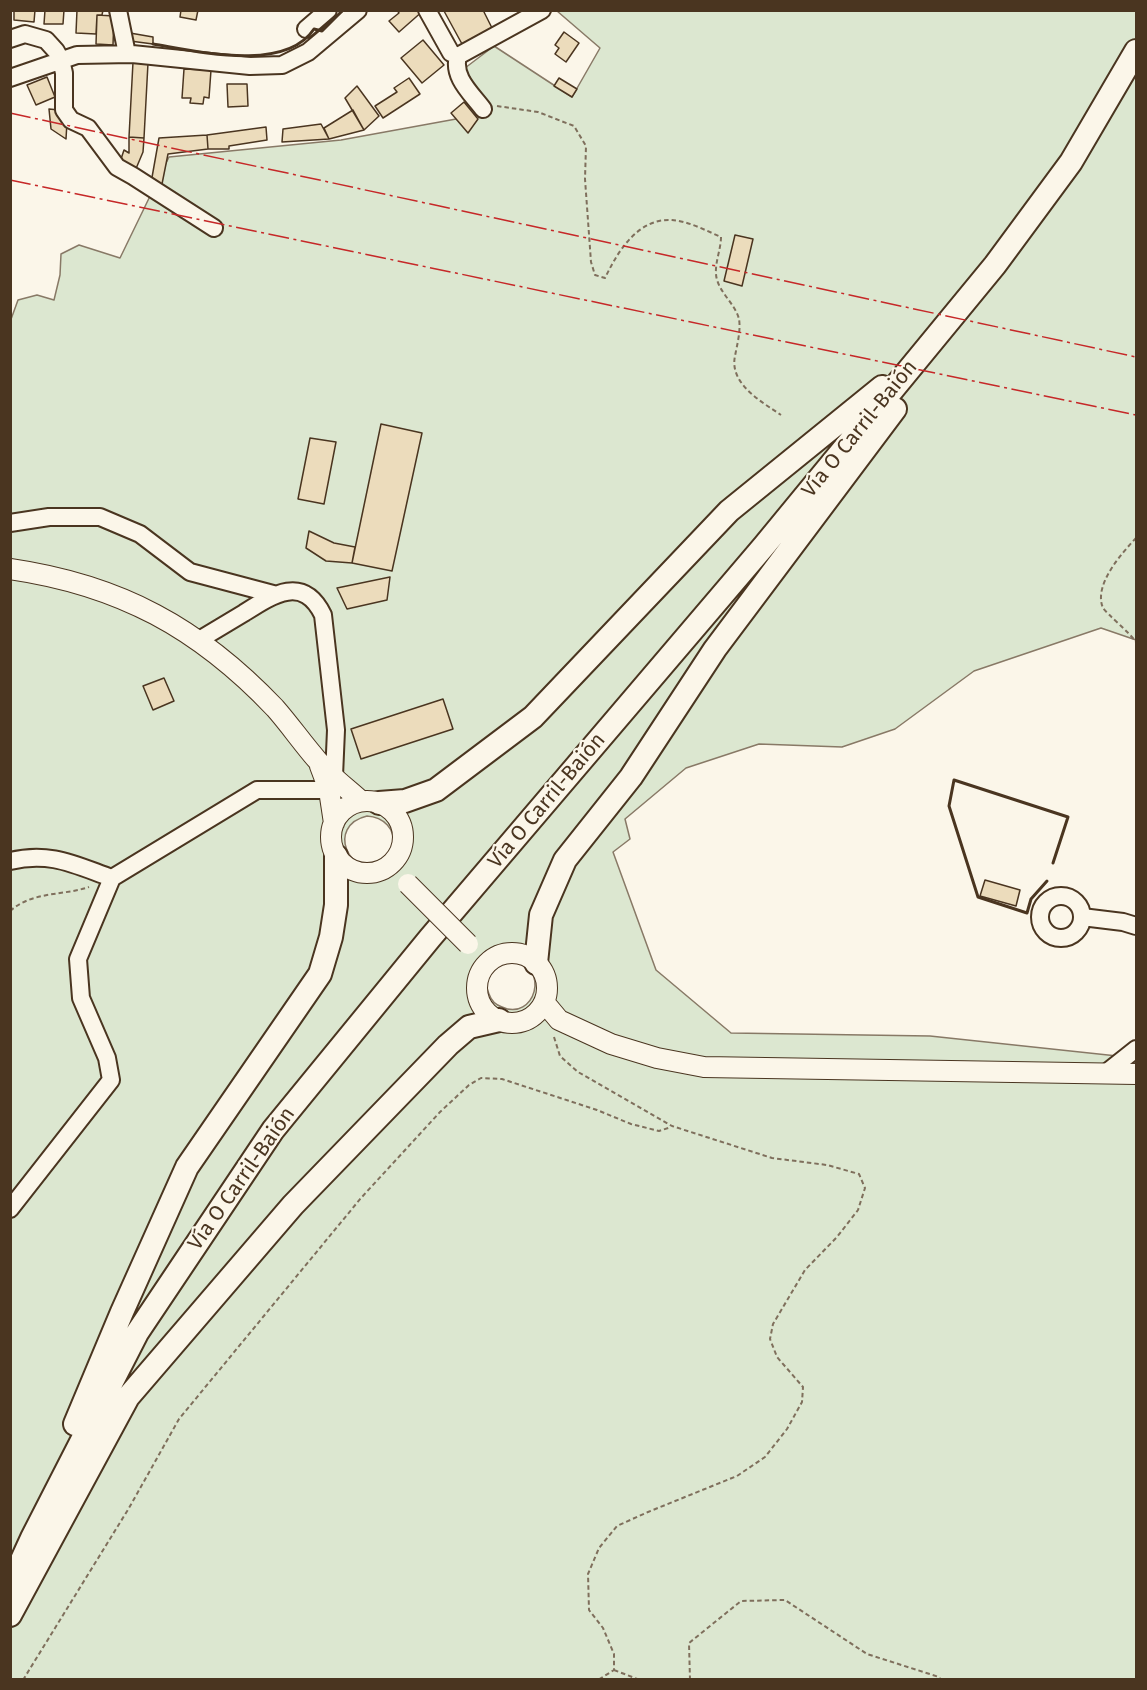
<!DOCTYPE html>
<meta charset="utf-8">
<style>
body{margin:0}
#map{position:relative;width:1147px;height:1690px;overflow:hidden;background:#fbf6e9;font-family:"Fira Sans",sans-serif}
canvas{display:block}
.frame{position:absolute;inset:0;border:12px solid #4a3520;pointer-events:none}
</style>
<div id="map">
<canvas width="1147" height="1690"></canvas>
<div class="frame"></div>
</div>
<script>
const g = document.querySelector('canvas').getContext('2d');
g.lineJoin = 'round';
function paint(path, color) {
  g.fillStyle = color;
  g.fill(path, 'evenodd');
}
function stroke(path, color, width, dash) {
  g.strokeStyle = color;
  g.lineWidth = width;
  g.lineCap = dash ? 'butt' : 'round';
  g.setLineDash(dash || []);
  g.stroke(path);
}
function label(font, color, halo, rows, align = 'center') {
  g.font = font + ' "Fira Sans",sans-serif';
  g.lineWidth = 4.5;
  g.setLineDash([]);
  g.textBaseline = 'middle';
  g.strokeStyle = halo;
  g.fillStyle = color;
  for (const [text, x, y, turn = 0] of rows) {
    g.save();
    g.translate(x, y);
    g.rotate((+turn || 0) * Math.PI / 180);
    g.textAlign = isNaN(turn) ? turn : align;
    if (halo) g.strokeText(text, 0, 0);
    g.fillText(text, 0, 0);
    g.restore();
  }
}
const green = new Path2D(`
 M557 11H1136V640L1101 628 974 671 895 729 842 747 759 744 686 768 625 819 630 839 613 852 656 970 731 1033 930 1036 1136 1058V1679L11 1680 10 322 18 300 37 295 54 300 60 275 61 254 79 245 120 258 169 157 341 140 489 113 465 68 494 46 572 97 600 48ZM367 816C383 817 397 829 392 846 391 853 387 858 381 861 350 880 325 826 367 816ZM510 960C553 966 534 1022 502 1007 496 1005 491 1000 489 994 481 978 494 964 510 960Z`);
paint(green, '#dce7d0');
stroke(green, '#887966', 1.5);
const building = new Path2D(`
 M14 10H35L34 22 14 20Z
 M45 10H64L63 24H44Z
 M77 10H103L102 15H97L96 34 76 33Z
 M181 10H198L196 20 180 17Z
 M397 10H424L399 32 389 21 399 13Z
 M483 10 492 28 462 44 444 11Z
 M97 15 114 16 113 45 96 44Z
 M564 32 579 43 566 62 555 54 559 48 555 45Z
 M130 33 153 37V44L130 41Z
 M423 40 444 65 422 83 401 58Z
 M133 62 148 63 144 138 129 137Z
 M184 69 211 70 209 98 204 97 203 104 190 103 191 98H182Z
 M47 77 55 97 36 105 27 85Z
 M409 78 420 94 383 118 375 106 397 92 394 88Z
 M559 78 577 89 572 97 554 86Z
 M227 84H247L248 106 228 107Z
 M357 86 379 116 364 130 345 98Z
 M464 102 478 119 468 133 451 113Z
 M49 109 59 110 67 122 66 139 51 129Z
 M353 110 364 130 329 139 324 128Z
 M321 124 329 139 282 142 283 129Z
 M266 127 267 140 229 146V149H208L207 135Z
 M207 135 208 149 168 154 161 189 151 183 159 138Z
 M129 137 144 138 143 152 135 171 119 165 124 150 129 153Z
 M735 235 753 239 742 286 724 281Z
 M381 424 422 433 392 571 352 563Z
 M310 438 336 442 324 504 298 499Z
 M309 531 334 543 355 547 352 563 326 561 306 548Z
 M390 577 387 600 347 609 337 588Z
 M164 678 174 701 153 710 143 686Z
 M443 699 453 729 361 759 351 729Z
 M985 880 1020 890 1016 906 980 896Z`);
paint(building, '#ecdcbc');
stroke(building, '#4a3520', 1.5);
const minor = new Path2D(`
 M118 10 127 54
 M427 10 451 53 458 56 542 10
 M306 29 328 10
 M10 39 25 34 46 40 56 51 61 60 64 73V110L71 120 88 128 117 167 133 176 214 228
 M458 56C452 77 471 93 483 109
 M10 78 77 55 132 54 250 66 282 65 308 52 358 10
 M10 523 49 517H100L140 534 190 572 273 594
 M199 640C214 631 229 622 244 613 272 595 303 574 323 615L336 730 334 776
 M10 861C50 851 75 865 112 878
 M1040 917a21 21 0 1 1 42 0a21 21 0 1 1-42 0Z
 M1082 917 1123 922 1136 926
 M1107 1072 1136 1049
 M10 1209 111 1080 107 1058 81 998 78 959 112 878 257 790H329`);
const major = new Path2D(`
 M10 569C120 585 199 628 275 708 290 725 303 744 318 761 330 776 347 788 361 801
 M320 766 329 790 334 823
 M331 837a36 36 0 1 1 72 0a36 36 0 1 1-72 0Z
 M477 988a35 35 0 1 1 70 0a35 35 0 1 1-70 0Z
 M544 1002 559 1020 611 1044 657 1058 704 1067 1136 1074`);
const highway = new Path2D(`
 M379 803 405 801 436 790 533 717 729 511 882 387
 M536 963 541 915 565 860 631 777 715 649 895 409
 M75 1424 122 1312 187 1167 320 974 331 937 336 905V856
 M10 1586 32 1538 137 1333 273 1130 430 938 764 546 995 265 1071 162 1136 51
 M10 1615 128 1397 293 1205 448 1045 469 1027 499 1020`);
stroke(minor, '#4a3520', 20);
stroke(major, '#4a3520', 22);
stroke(highway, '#4a3520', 26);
stroke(new Path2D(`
 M497 106 538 112 574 126 586 146 585 179 591 262 595 275 605 278C618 251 638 218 672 220 688 221 707 231 721 237 721 249 715 262 716 274 717 291 735 303 739 319 741 331 737 345 735 356 729 384 762 402 781 415
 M1136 538C1122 553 1093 585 1103 608 1107 614 1130 633 1136 642
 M10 911C33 891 62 896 89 887
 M554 1037 560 1056 578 1072 672 1126 772 1158 827 1165 859 1174 865 1188 858 1210 837 1237 805 1270 773 1324 770 1339 777 1357 803 1387 802 1402 787 1429 765 1457 737 1476 648 1512 617 1526 599 1548 588 1574 589 1610 603 1628 614 1654V1670L598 1680
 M614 1670 640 1680
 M23 1680 129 1508 179 1419 361 1198 440 1112 469 1085 481 1078 502 1079 597 1110 631 1124 659 1131 671 1127
 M690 1680 689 1643 741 1601 785 1600 867 1654 939 1677 941 1680`), '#7f6f5c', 2, [4.5, 3]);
stroke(minor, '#fbf6e9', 16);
stroke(major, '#fbf6e9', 20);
stroke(highway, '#fbf6e9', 22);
const majorBridge = new Path2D(`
 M408 884 468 944`);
stroke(majorBridge, '#4a3520', 22, []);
stroke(majorBridge, '#fbf6e9', 20);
stroke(new Path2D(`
 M153 44C196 51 285 73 314 29L322 31 343 10
 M1047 881 1031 899 1027 913 978 897 949 806 954 780 1068 817 1053 863`), '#4a3520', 3);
stroke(new Path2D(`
 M10 113 1136 357
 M10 180 1136 415`), '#c62828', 1.5, [21, 4.5, 3, 4.5]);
label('21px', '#4a3520', '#fbf6e9', [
 ["Vía O Carril-Baión",860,429,-51],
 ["Vía O Carril-Baión",547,801,-50],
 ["Vía O Carril-Baión",242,1179,-55]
]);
</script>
